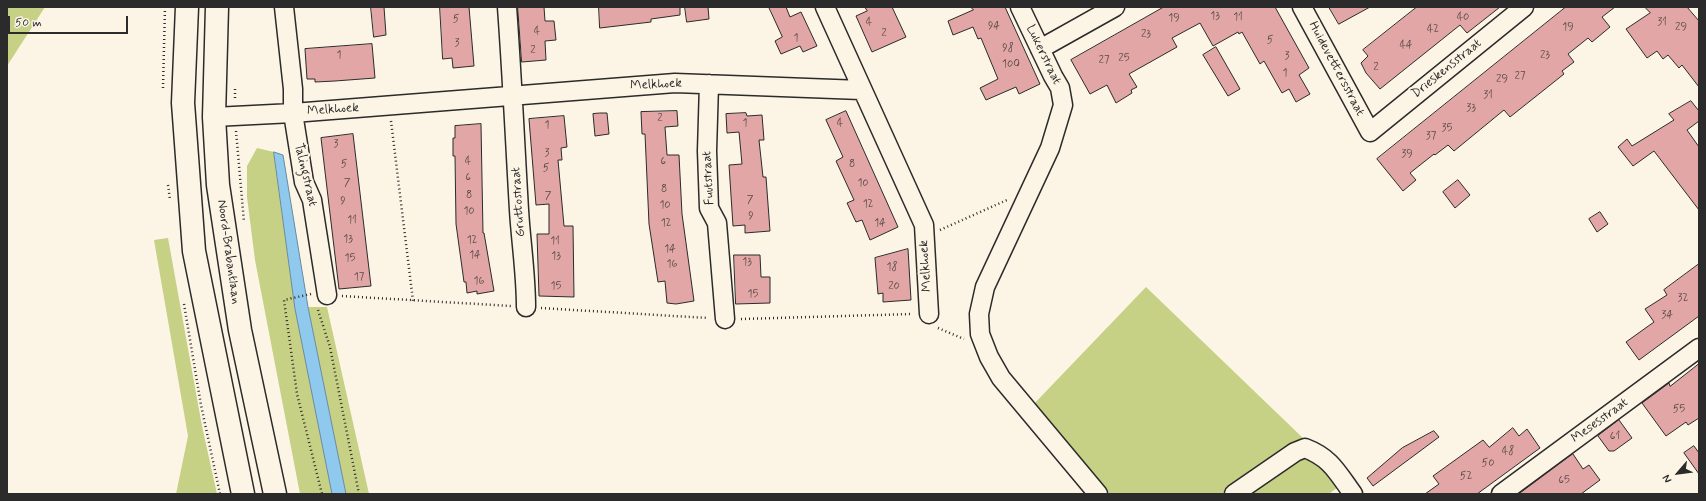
<!DOCTYPE html>
<style>
body{margin:0}
#map{position:relative;width:1706px;height:501px;overflow:hidden;background:#fcf5e5;font-family:Mynerve,sans-serif}
canvas{display:block}
.frame{position:absolute;inset:0;border:8px solid #2b2b2b;pointer-events:none}
.north{position:absolute;left:1658px;top:453px;width:40px;height:40px;-webkit-text-stroke:3px #fcf5e5;paint-order:stroke;rotate:242deg;font-size:11px;font-weight:700;line-height:16px;text-align:center;color:#2b2b2b}
.north::after{content:'';display:block;margin:auto;width:14px;height:18px;background:#2b2b2b;clip-path:polygon(50% 0,100% 100%,50% 72%,0 100%)}
.scale{position:absolute;left:8px;top:16px;width:120px;height:18px;box-sizing:border-box;border:2px solid #2b2b2b;border-top:0;padding-left:5px;font-size:12px;line-height:14px;white-space:nowrap;color:#2b2b2b;-webkit-text-stroke:3px #fcf5e5;paint-order:stroke}
</style>
<div id="map">
<canvas width="1706" height="501"></canvas>
<div class="frame"></div>
<div class="north">N</div>
<div class="scale">50 m</div>
</div>
<script>
const g = document.querySelector('canvas').getContext('2d');
g.lineJoin = 'round';
function paint(path, color) {
  g.fillStyle = color;
  g.fill(path, 'evenodd');
}
function stroke(path, color, width, dash) {
  g.strokeStyle = color;
  g.lineWidth = width;
  g.lineCap = dash ? 'butt' : 'round';
  g.setLineDash(dash || []);
  g.stroke(path);
}
function label(font, color, halo, rows, align = 'center') {
  g.font = font + ' Mynerve,sans-serif';
  g.lineWidth = 4;
  g.setLineDash([]);
  g.textBaseline = 'middle';
  g.strokeStyle = halo;
  g.fillStyle = color;
  for (const [text, x, y, turn = 0] of rows) {
    g.save();
    g.translate(x, y);
    g.rotate((+turn || 0) * Math.PI / 180);
    g.textAlign = isNaN(turn) ? turn : align;
    if (halo) g.strokeText(text, 0, 0);
    g.fillText(text, 0, 0);
    g.restore();
  }
}
paint(new Path2D(`
 M7 7H45L7 66Z
 M257 148 274 152 295 309 332 494H300L255 260 247 197V166Z
 M168 238 202 426 217 494H176L188 436 154 240Z
 M1146 287 1305 440 1285 448 1221 494H1105L1031 407Z
 M308 307H327L369 494H346Z
 M1306 455 1320 459 1338 487 1329 494H1244Z`), '#c6d185');
const water = new Path2D(`
 M274 152 283 155 308 307 346 494H332L295 309Z`);
paint(water, '#8fc9ee');
stroke(water, '#678aa0', 1);
const building = new Path2D(`
 M371 7H384L386 35 374 37Z
 M440 7H469L474 66 453 68 452 58 443 59Z
 M518 7H544L545 21H554L556 40 545 41 546 60 522 62Z
 M599 7H680V15L651 19V22L600 28Z
 M685 7H708L709 19 687 22Z
 M769 7H786L790 17 801 12 817 46 803 52 800 46 781 54 775 41 782 37Z
 M865 7H892L906 37 872 52 856 16 867 11Z
 M971 7H1005L1040 84 1019 94 1016 87 986 100 980 88 998 79 981 38 978 39 973 27 953 35 948 21 973 10Z
 M1164 7H1275L1309 68 1299 75 1310 94 1296 102 1289 89 1282 93 1264 61 1260 64 1242 32 1239 34 1238 32 1213 46 1200 23 1172 38 1177 47 1129 74 1137 87 1131 90 1132 93 1116 103 1107 85 1090 94 1071 60Z
 M1329 7H1370L1339 24Z
 M1417 7H1500L1467 33 1460 25 1380 89 1366 73 1361 63 1368 56 1363 50Z
 M1566 7H1615L1602 17 1610 27 1592 42 1588 38 1568 54 1574 62 1562 71 1564 74 1510 117 1504 110 1454 151 1448 145 1435 155 1434 154 1410 173 1416 180 1403 191 1377 159Z
 M1645 7H1687L1699 21V87L1682 65 1679 68 1668 55 1663 59 1657 51 1647 58 1626 29 1650 13Z
 M372 44 375 78 335 81 315 82V79H307L305 49Z
 M1216 47 1240 89 1228 96 1203 55Z
 M1691 101 1699 111V121L1687 130 1699 147V210L1654 151 1633 166 1618 147 1627 139 1632 146 1674 120 1669 114Z
 M677 111 678 126 665 127 667 155H679L682 214 694 301 676 304 667 303 665 281 658 282 649 224 645 134H642L641 112Z
 M846 111 898 227 870 240 862 220 856 222 847 203 854 200 836 161 843 157 826 120Z
 M600 113H607L609 134 595 136 593 114Z
 M746 113 747 116 762 115 764 140H759L763 177H766L770 231 745 233V225L733 226 729 165 742 164 739 132 727 133 726 114Z
 M564 116 567 147 561 148 562 160H558L564 226H573L574 297 539 296 537 234H549V204L536 205 529 119Z
 M481 124 483 233H484L494 291 477 294V291L467 293 466 282H464L456 224 455 156H453V138H455V126Z
 M353 134 371 286 339 289 321 138Z
 M1458 180 1470 195 1455 208 1443 192Z
 M1600 212 1608 224 1597 232 1589 219Z
 M908 249 911 300 883 302V293L878 294 875 258Z
 M734 255H760L761 277H770V303L736 304Z
 M1699 264V316L1639 360 1626 342 1654 322 1645 309 1667 295 1664 290Z
 M1699 364V418L1688 425 1686 422 1666 436 1642 403 1669 383 1670 386Z
 M1619 420 1632 438 1614 451H1609L1598 436Z
 M1513 428 1519 436 1527 429 1540 448 1477 494H1425L1439 484 1433 476 1483 440 1489 447Z
 M1434 431 1439 437 1373 486 1367 478 1402 448Z
 M1694 446 1699 453V474L1684 453Z
 M1573 454 1583 469 1589 465 1600 480 1581 494H1519Z`);
paint(building, '#e1a6a5');
stroke(building, '#2b2b2b', 1);
const minor = new Path2D(`
 M284 7 293 89V113L304 182 312 200 327 295
 M507 7C512 75 515 142 519 210 521 243 526 274 526 307
 M825 7 924 225 929 314
 M1020 7 1053 76 1060 88 1063 105 1050 148 985 287 979 314 980 334 989 357 1001 378 1098 494
 M1302 7 1370 132 1524 7
 M1040 49 1115 7
 M709 84 707 151 709 208 717 223 725 319
 M214 117 293 113 675 83 861 90
 M1234 494 1295 452 1305 448C1331 458 1337 472 1353 494
 M1501 494 1699 348`);
const major = new Path2D(`
 M187 7 183 103 194 251 243 494
 M217 7 214 117 218 185 240 330 275 494`);
stroke(minor, '#2b2b2b', 21);
stroke(major, '#2b2b2b', 25);
stroke(new Path2D(`
 M163 88 165 7
 M235 89V100
 M391 121 413 301
 M236 131 244 222
 M168 185 170 200
 M940 230 1007 200
 M311 294 284 300 297 394 322 494
 M342 296 511 306
 M184 304 201 405 220 494
 M541 308 708 318
 M318 310 330 347 359 494
 M741 319 912 314
 M938 328 964 339`), '#2b2b2b', 2.5, [1, 3]);
stroke(minor, '#fcf5e5', 18);
stroke(major, '#fcf5e5', 22);
label('11px', '#584a4a', null, [
 ["13",1215,17],
 ["11",1238,18],
 ["40",1463,18],
 ["19",1174,19],
 ["5",456,20],
 ["4",869,23],
 ["31",1662,23],
 ["94",994,27],
 ["19",1568,28],
 ["29",1681,28],
 ["42",1433,30],
 ["4",537,32],
 ["2",884,34],
 ["23",1146,35],
 ["1",796,39],
 ["5",1270,41],
 ["3",457,44],
 ["44",1406,46],
 ["98",1008,49],
 ["2",533,51],
 ["1",339,56],
 ["23",1545,56],
 ["3",1287,57],
 ["25",1124,59],
 ["27",1104,61],
 ["100",1011,65],
 ["2",1376,68],
 ["1",1285,74],
 ["27",1520,77],
 ["29",1502,80],
 ["31",1488,96],
 ["33",1471,109],
 ["2",660,119],
 ["1",745,124],
 ["4",840,124],
 ["1",547,126],
 ["35",1447,129],
 ["37",1431,137],
 ["3",336,145],
 ["3",547,154],
 ["39",1407,155],
 ["4",468,162],
 ["6",663,162],
 ["5",344,165],
 ["8",852,165],
 ["5",546,169],
 ["6",468,178],
 ["7",347,184],
 ["10",863,184],
 ["8",664,190],
 ["8",469,196],
 ["7",548,197],
 ["7",750,201],
 ["9",343,202],
 ["12",868,205],
 ["10",665,206],
 ["10",469,212],
 ["9",751,217],
 ["11",352,221],
 ["12",666,224],
 ["14",880,224],
 ["13",348,240],
 ["12",472,241],
 ["11",555,242],
 ["14",670,250],
 ["14",475,256],
 ["13",556,257],
 ["15",350,259],
 ["13",747,263],
 ["16",672,265],
 ["18",892,268],
 ["17",359,278],
 ["16",479,282],
 ["15",556,287],
 ["20",894,287],
 ["15",753,295],
 ["32",1683,299],
 ["34",1667,316],
 ["55",1679,410],
 ["61",1615,437],
 ["48",1508,452],
 ["50",1488,464],
 ["52",1466,477],
 ["65",1564,481]
]);
label('13px', '#2b2b2b', '#fcf5e5', [
 ["Lukerstraat",1043,55,64],
 ["Huidevettersstraat",1336,69,62],
 ["Drieskensstraat",1447,69,-39],
 ["Melkhoek",656,85,-3],
 ["Melkhoek",333,110,-4],
 ["Talingstraat",305,175,77],
 ["Fuutstraat",709,178,-93],
 ["Gruttostraat",519,202,-94],
 ["Noord-Brabantlaan",228,252,82],
 ["Melkhoek",926,266,-94],
 ["Mesesstraat",1600,421,-36]
]);
</script>
